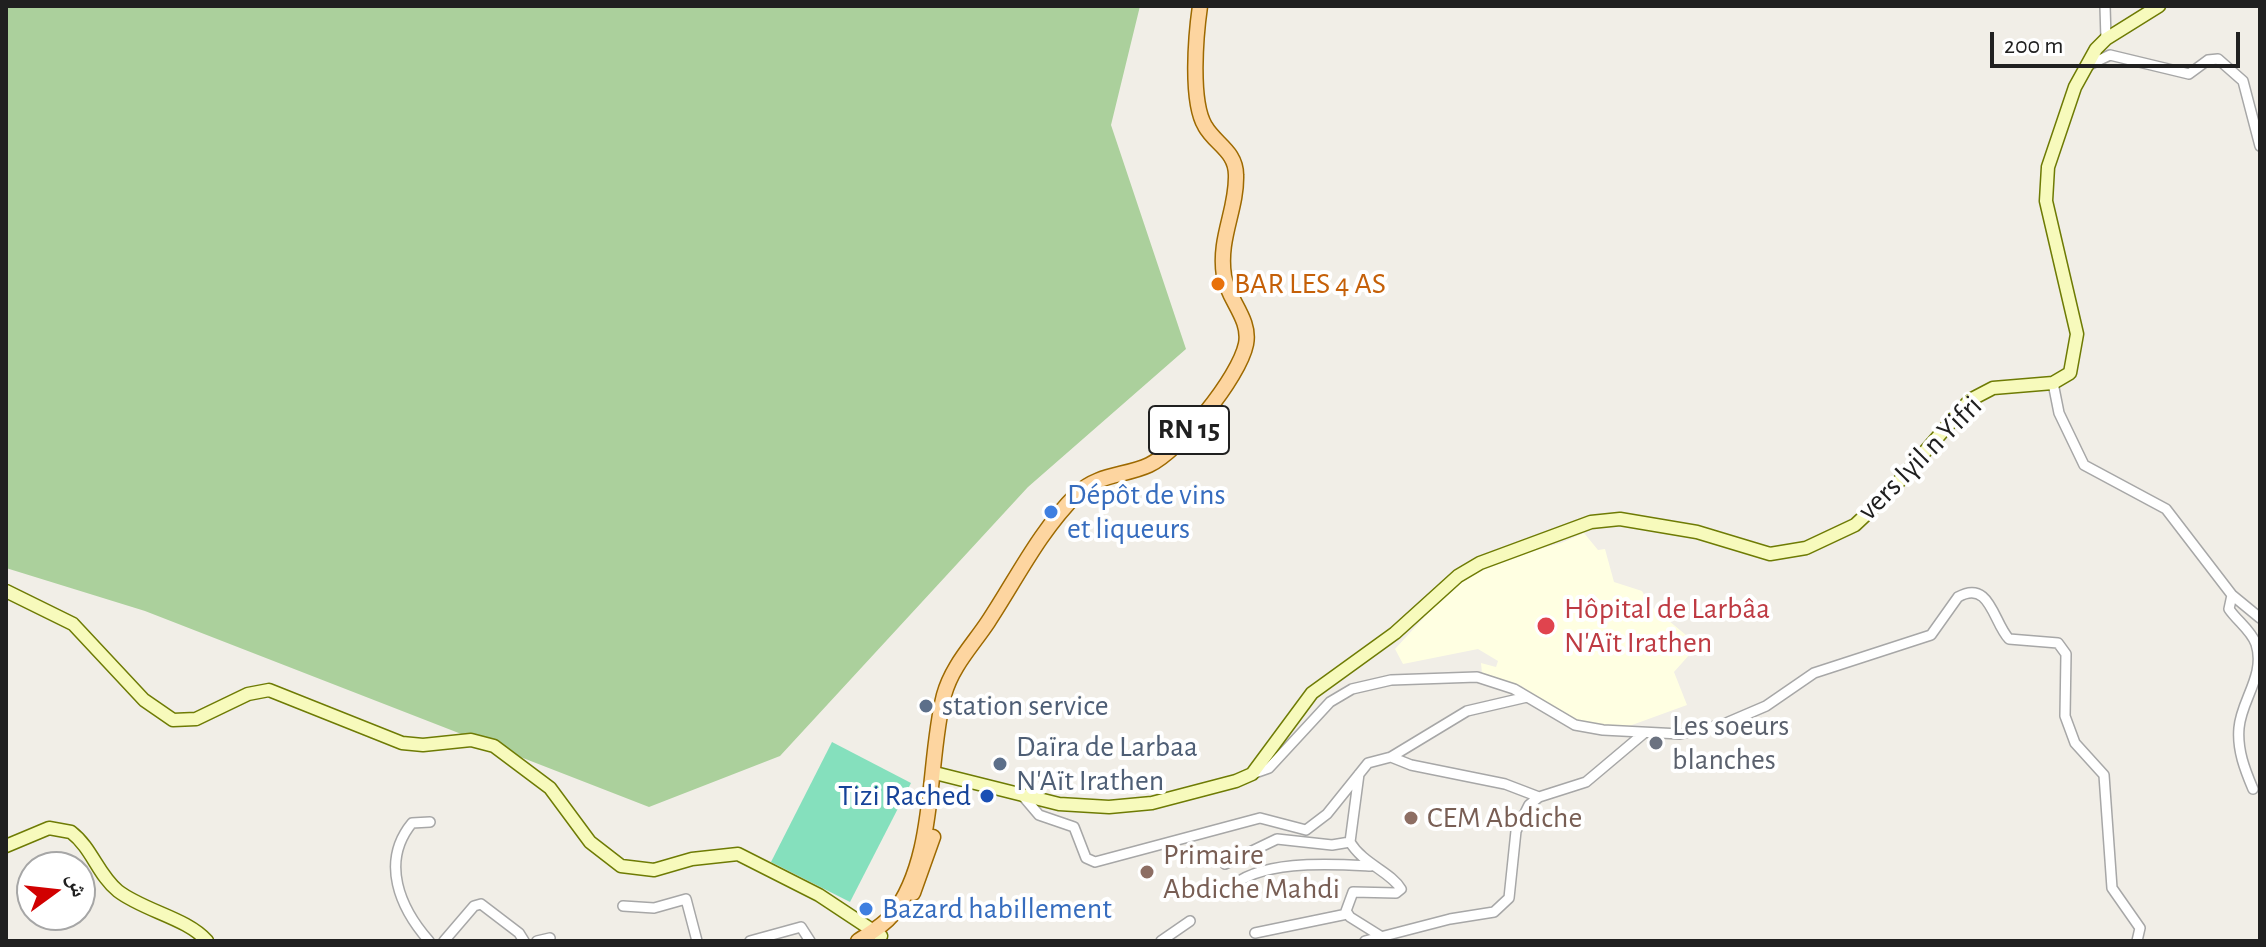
<!DOCTYPE html>
<meta charset="utf-8">
<style>
body{margin:0}
#map{position:relative;width:2266px;height:947px;overflow:hidden;background:#f1eee7;font-family:"Alegreya Sans","Noto Naskh Arabic",sans-serif}
canvas{display:block}
.frame{position:absolute;inset:0;border:8px solid #202020;pointer-events:none}
.north{position:absolute;left:16px;top:851px;width:80px;height:80px;box-sizing:border-box;background:#fff;border:2px solid #a6a6a6;border-radius:50%;rotate:75deg;font-size:22px;font-weight:700;line-height:32px;text-align:center;color:#202020}
.north::after{content:'';display:block;margin:auto;width:28px;height:36px;background:#d10000;clip-path:polygon(50% 0,100% 100%,50% 72%,0 100%)}
.scale{position:absolute;left:1990px;top:32px;width:250px;height:36px;box-sizing:border-box;border:4px solid #202020;border-top:0;padding-left:10px;font-size:24px;line-height:28px;white-space:nowrap;color:#202020;-webkit-text-stroke:6px #fff;paint-order:stroke}
</style>
<div id="map">
<canvas width="2266" height="947"></canvas>
<div class="frame"></div>
<div class="north">ش</div>
<div class="scale">200 m</div>
</div>
<script>
const g = document.querySelector('canvas').getContext('2d');
g.lineJoin = 'round';
function paint(path, color) {
  g.fillStyle = color;
  g.fill(path, 'evenodd');
}
function stroke(path, color, width, dash) {
  g.strokeStyle = color;
  g.lineWidth = width;
  g.lineCap = dash ? 'butt' : 'round';
  g.setLineDash(dash || []);
  g.stroke(path);
}
function label(font, color, halo, rows, align = 'center') {
  g.font = font + ' "Alegreya Sans",sans-serif';
  g.lineWidth = 8;
  g.setLineDash([]);
  g.textBaseline = 'middle';
  g.strokeStyle = halo;
  g.fillStyle = color;
  for (const [text, x, y, turn = 0] of rows) {
    g.save();
    g.translate(x, y);
    g.rotate((+turn || 0) * Math.PI / 180);
    g.textAlign = isNaN(turn) ? turn : align;
    if (halo) g.strokeText(text, 0, 0);
    g.fillText(text, 0, 0);
    g.restore();
  }
}
paint(new Path2D(`
 M1584 533 1598 550 1605 549 1614 582 1642 591 1651 606 1698 645 1674 672 1687 705 1621 729 1583 724 1535 700 1522 686 1482 673 1481 663 1496 667 1498 661 1478 649 1403 664 1395 649 1453 586 1491 562 1561 543Z`), '#ffffe2');
paint(new Path2D(`
 M6 6H1140L1111 125 1186 349 1028 487 780 756 649 807 145 611 6 568Z`), '#abd09c');
paint(new Path2D(`
 M832 742 911 783 850 902 771 862Z`), '#85e0bd');
const minor = new Path2D(`
 M2105 6 2106 39
 M2089 65 2110 55 2189 74 2208 60 2218 59 2243 81 2260 146
 M2053 383 2059 413 2084 465 2166 509 2232 595 2260 618
 M2232 595 2229 609C2237 621 2251 630 2256 644 2266 675 2241 700 2239 728 2237 750 2245 770 2253 789
 M1391 757 1411 765 1505 784 1539 797
 M1252 774 1269 768 1330 702 1352 689 1391 680 1477 677 1514 689 1575 725 1603 730 1680 734 1724 724 1766 706 1814 673 1931 635 1958 597C1990 579 1993 622 2009 639L2058 643 2066 654 2065 716 2075 743 2104 775 2112 888 2140 928 2137 941
 M1359 774 1350 842C1363 864 1391 872 1401 889L1396 893 1353 892 1346 911 1350 917 1382 937
 M1022 795 1039 815 1074 827 1086 858 1095 862 1260 818 1306 830 1327 814 1368 763 1391 757 1467 711 1527 697
 M1225 864 1277 839 1332 845 1350 842
 M1229 889C1259 859 1331 864 1371 866
 M623 906 654 908 686 899 697 941
 M1255 933 1347 914
 M429 941C400 908 380 862 412 823L430 822
 M444 941 474 906 481 904 519 933 524 941
 M537 941 550 938
 M750 941 801 927 810 941
 M1161 941 1190 921
 M1365 941 1450 919 1494 912 1509 898 1516 831 1529 805 1539 797 1586 782 1643 734`);
const secondary = new Path2D(`
 M6 591 73 624 144 700 173 720 196 719 248 694 269 690 402 743 423 745 471 740 494 746 550 788 590 842 621 866 654 870 692 859 738 854 819 895 881 936
 M935 773 1059 804 1109 807 1152 803 1236 781 1252 774 1312 693 1395 633 1458 576 1480 563 1591 522 1620 519 1697 532 1770 554 1806 548 1855 525 1888 494 1970 400 1993 388 2053 383 2070 373 2077 334 2046 201 2048 167 2075 87 2096 49 2106 39 2159 6
 M6 846 49 828 71 832C92 848 98 875 118 891 144 911 187 918 207 941`);
const primary = new Path2D(`
 M913 893 933 837
 M858 941C870 933 883 926 892 915 937 859 927 761 944 695 952 666 972 646 988 622 1017 578 1039 532 1077 494 1097 474 1125 476 1149 465 1180 450 1239 378 1246 344 1251 319 1228 300 1224 276 1218 238 1237 210 1236 175 1236 151 1215 144 1205 126 1190 101 1196 34 1200 6`);
stroke(minor, '#a7a7a7', 12);
stroke(secondary, '#6e7b04', 15);
stroke(primary, '#9d6900', 17);
stroke(minor, '#fff', 9);
stroke(secondary, '#f7fabc', 12);
stroke(primary, '#fdd5a0', 14);
for (const [x, y, r, color] of [
 [1218,284,8,"#e8710a"],
 [1051,512,8,"#3f7fe0"],
 [1546,626,10,"#e0444e"],
 [926,706,8,"#5c6f8a"],
 [1656,743,8,"#6b7280"],
 [1000,764,8,"#5c6f8a"],
 [987,796,8,"#1a4fb4"],
 [1411,818,8,"#8d6e63"],
 [1147,872,8,"#8d6e63"],
 [866,909,8,"#3f7fe0"]
]) {
  const dot = new Path2D();
  dot.arc(x, y, r, 0, 2 * Math.PI);
  g.fillStyle = color;
  g.fill(dot);
  stroke(dot, '#fff', 3);
}
for (const [x, y, w] of [
 [1189,430,80]
]) {
  const box = new Path2D();
  box.roundRect(x - w / 2, y - 24, w, 48, 6);
  g.fillStyle = '#fff';
  g.fill(box);
  stroke(box, '#202020', 2);
}
label('bold 28px', '#202020', null, [
 ["RN 15",1189,430]
]);
label('30px', '#c56008', '#fff', [
 ["BAR LES 4 AS",1234,284]
], 'left');
label('30px', '#202020', '#fff', [
 ["vers Iγil n Yifri",1920,458,-45]
]);
label('30px', '#366cbe', '#fff', [
 ["Dépôt de vins",1067,495],
 ["et liqueurs",1067,529],
 ["Bazard habillement",882,909]
], 'left');
label('30px', '#be3a42', '#fff', [
 ["Hôpital de Larbâa",1564,609],
 ["N'Aït Irathen",1564,643]
], 'left');
label('30px', '#4e5e75', '#fff', [
 ["station service",942,706],
 ["Daïra de Larbaa",1016,747],
 ["N'Aït Irathen",1016,781]
], 'left');
label('30px', '#5b616d', '#fff', [
 ["Les soeurs",1672,726],
 ["blanches",1672,760]
], 'left');
label('30px', '#164399', '#fff', [
 ["Tizi Rached",971,796]
], 'right');
label('30px', '#785e54', '#fff', [
 ["CEM Abdiche",1427,818],
 ["Primaire",1163,855],
 ["Abdiche Mahdi",1163,889]
], 'left');
</script>
